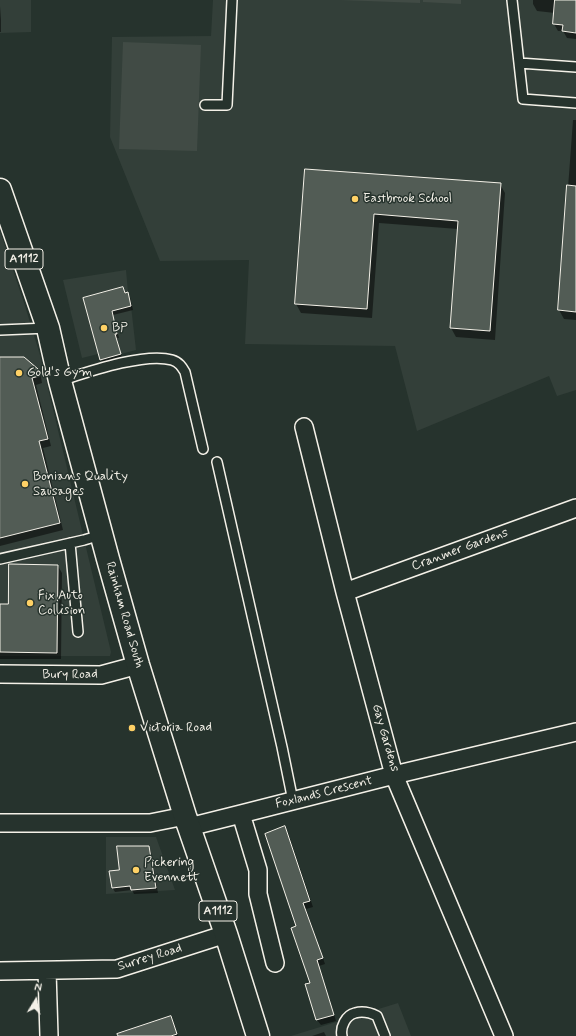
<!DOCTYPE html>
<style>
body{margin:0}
#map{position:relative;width:576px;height:1036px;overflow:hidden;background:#26332d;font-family:Mynerve,sans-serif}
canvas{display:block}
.north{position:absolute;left:16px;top:980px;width:40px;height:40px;-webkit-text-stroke:3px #26332d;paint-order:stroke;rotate:10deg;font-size:11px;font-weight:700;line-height:16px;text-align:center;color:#f4f1e8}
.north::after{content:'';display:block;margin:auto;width:14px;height:18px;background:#f4f1e8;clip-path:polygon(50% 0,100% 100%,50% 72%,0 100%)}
</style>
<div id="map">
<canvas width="576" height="1036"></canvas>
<div class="north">N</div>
</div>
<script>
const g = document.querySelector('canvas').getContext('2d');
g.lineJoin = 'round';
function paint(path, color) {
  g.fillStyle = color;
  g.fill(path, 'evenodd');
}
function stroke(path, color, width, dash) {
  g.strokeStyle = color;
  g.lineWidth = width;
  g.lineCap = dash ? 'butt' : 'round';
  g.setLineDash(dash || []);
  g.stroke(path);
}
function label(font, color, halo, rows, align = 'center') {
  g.font = font + ' Mynerve,sans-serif';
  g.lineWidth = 3;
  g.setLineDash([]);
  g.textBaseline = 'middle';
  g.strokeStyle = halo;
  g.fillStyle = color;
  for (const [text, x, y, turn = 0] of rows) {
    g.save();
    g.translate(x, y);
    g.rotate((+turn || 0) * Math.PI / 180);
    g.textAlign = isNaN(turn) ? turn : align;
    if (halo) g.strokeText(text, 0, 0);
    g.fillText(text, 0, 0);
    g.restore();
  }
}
paint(new Path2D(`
 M0 0H31V32L0 33Z
 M213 0H576V390L557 396 549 376 417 431 395 346 245 344 249 260 160 261 110 137 112 37 211 36Z
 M0 231 25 306 40 355 111 652 110 656H0Z
 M126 270 128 292 131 306 136 350 121 354H98L82 358 63 280Z
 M106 837H156L175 890 106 894Z
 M398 1003 411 1036H291Z`), '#333f39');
paint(new Path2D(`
 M340 0H420V3Z
 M423 0H461V4L423 2Z
 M123 42 201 45 197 151 119 149Z`), '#414b45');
paint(new Path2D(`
 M533 0H576V39L567 38 563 31H558L554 24 555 13 537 11 533 4Z
 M0 6 1 20V32H0Z
 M573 120H576V320L564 319 559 310Z
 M306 170 500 184 505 193 495 340 456 337 451 328 458 229 379 223 372 318 301 313 296 304Z
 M123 288 126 294 128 293 130 297 133 310 113 315 119 338H117L122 358 104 364 101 359 84 299Z
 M0 358 37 370 41 377 42 383 36 385 51 446 43 448 63 530 0 546Z
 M58 566 62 573 61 659H0V605H9Z
 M285 828 288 833 313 907 306 909 325 964 319 966 336 1021 321 1025 317 1020 306 985 312 983 297 927Z
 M149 847 151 852 158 893 134 894 132 890 115 892 112 887 120 871Z
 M171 1017 173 1022 178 1036H136Z
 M324 1032 326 1036H312Z`), '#0007');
const building = new Path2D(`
 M555 0H576V33L562 31 563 25 553 24Z
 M305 169 501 183 490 331 450 328 458 221 374 214 367 309 295 304Z
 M567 185 576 186V312L558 310Z
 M123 287 125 293 128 292 131 306 112 311 117 334H115L121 354 100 360 83 298Z
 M0 357H24L38 369 39 376 32 378 48 439 39 441 60 523 0 538Z
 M9 564 58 565 57 653 0 652V604H8Z
 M285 826 310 901 303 903 323 958 317 960 334 1015 316 1020 305 984 310 983 291 928 296 926 265 834Z
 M117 846H149L156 888 131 890 130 886 112 888 109 871 119 870Z
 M171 1016 177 1034 171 1036H118L117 1034Z`);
paint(building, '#525c55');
stroke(building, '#f4f1e8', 1);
const service = new Path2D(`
 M512 0 523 99 576 103
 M519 63 576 67
 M205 105H227L232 0
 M0 330 48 328
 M60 381C88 372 145 352 172 360 179 362 182 367 185 372L203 449
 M217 462 282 747 293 801
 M70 543 78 632
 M0 559 84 540 101 535
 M342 1036C340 1027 346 1015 355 1013 362 1011 371 1013 377 1016L385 1036`);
const minor = new Path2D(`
 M304 427 345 592 394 775 504 1036
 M345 592 576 508
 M0 674 101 675 138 665
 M241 814 258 870V894L275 963
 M0 823H150L185 816
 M189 827 241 814 394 775 576 732
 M0 971 117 969 226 934
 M47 971 49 1036`);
const primary = new Path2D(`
 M0 190 48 328 60 381 108 559 138 665 185 816 189 827 226 934 258 1036`);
stroke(service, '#f4f1e8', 12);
stroke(minor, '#f4f1e8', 20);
stroke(primary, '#f4f1e8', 25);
stroke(service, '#26332d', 9);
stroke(minor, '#26332d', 17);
stroke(primary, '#26332d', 22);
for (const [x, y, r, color] of [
 [355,199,4,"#ffd166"],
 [104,328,4,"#ffd166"],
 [19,373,4,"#ffd166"],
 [25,484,4,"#ffd166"],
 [30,603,4,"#ffd166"],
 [132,728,4,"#ffd166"],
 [136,870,4,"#ffd166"]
]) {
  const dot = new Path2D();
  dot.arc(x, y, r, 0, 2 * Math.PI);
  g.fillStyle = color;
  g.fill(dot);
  stroke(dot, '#26332d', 1.5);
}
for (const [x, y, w] of [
 [24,259,38],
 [218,911,38]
]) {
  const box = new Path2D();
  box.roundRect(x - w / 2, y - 10, w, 20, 3);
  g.fillStyle = '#26332d';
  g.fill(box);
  stroke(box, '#f4f1e8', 1);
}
label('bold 12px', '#f4f1e8', null, [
 ["A1112",24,259],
 ["A1112",218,911]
]);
label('13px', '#f4f1e8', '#26332d', [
 ["Eastbrook School",363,199],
 ["BP",112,328],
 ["Gold's Gym",27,373],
 ["Bonians Quality",33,477],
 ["Sausages",33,492],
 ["Fix Auto",38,596],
 ["Collision",38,611],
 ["Victoria Road",140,728],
 ["Pickering",144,863],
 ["Evennett",144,878]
], 'left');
label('13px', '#f4f1e8', '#26332d', [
 ["Cranmer Gardens",460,550,-20],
 ["Rainham Road South",124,615,74],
 ["Bury Road",70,675],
 ["Gay Gardens",385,738,74],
 ["Foxlands Crescent",324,793,-14],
 ["Surrey Road",150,958,-17]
]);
</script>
